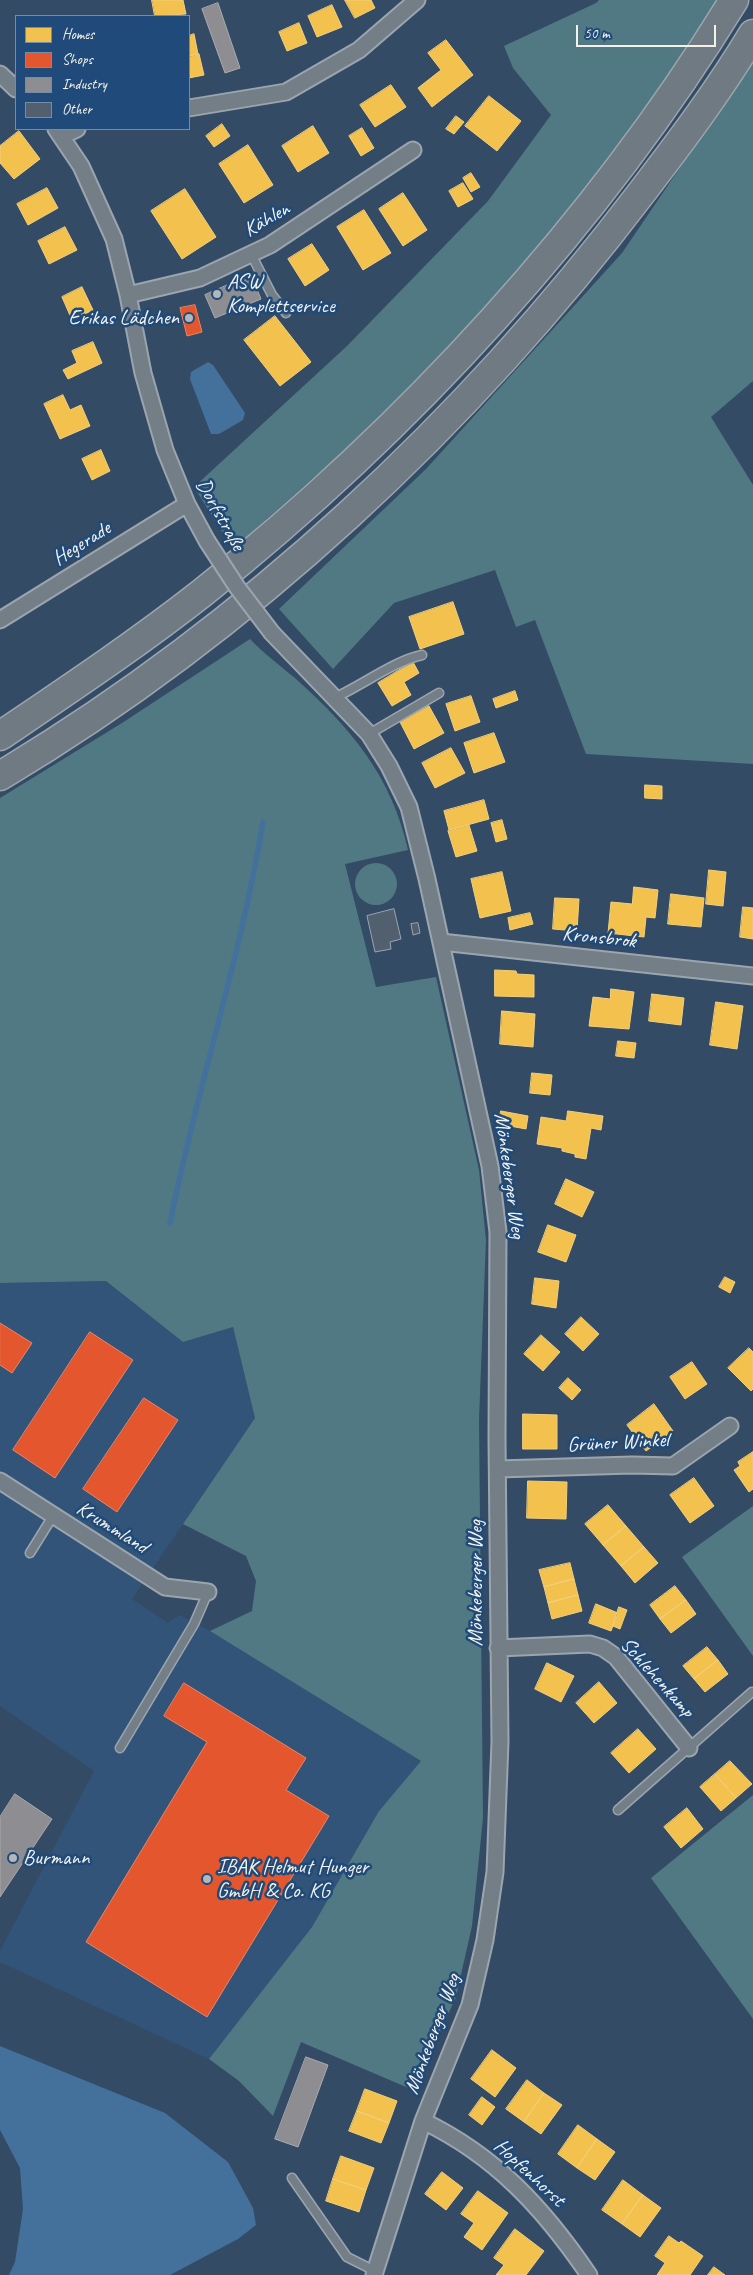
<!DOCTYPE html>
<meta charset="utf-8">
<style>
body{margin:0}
#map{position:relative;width:753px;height:2275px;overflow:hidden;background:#344b65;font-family:Caveat,sans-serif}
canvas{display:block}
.legend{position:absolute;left:15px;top:15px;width:175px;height:115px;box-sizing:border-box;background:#1f4a7a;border:1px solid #748da6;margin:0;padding:6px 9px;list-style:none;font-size:15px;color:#f4f1e8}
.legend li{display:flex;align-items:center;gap:10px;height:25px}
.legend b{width:25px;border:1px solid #748da6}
.scale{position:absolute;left:576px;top:25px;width:140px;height:22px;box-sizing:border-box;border:2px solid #f4f1e8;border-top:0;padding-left:6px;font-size:15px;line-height:18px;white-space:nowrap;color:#f4f1e8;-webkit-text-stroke:4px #1f4a7a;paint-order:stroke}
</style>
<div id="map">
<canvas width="753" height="2275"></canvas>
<ul class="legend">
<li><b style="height:14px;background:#f2c14e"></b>Homes</li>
<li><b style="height:14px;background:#e4572e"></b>Shops</li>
<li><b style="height:14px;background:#8d8d92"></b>Industry</li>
<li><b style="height:14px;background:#515f6e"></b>Other</li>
</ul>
<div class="scale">50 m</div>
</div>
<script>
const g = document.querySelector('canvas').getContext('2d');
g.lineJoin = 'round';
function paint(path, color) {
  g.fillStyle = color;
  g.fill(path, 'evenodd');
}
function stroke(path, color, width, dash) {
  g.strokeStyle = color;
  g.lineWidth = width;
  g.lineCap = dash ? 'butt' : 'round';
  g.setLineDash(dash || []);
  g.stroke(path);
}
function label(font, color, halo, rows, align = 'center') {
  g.font = font + ' Caveat,sans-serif';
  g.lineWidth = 5;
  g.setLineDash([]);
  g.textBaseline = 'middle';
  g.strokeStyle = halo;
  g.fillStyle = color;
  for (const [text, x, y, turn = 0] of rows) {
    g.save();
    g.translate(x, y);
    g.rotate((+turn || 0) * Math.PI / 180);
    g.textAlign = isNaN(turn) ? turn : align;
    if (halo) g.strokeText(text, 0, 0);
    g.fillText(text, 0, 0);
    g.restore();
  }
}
paint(new Path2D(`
 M106 1281 183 1342 233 1327 255 1418 132 1599 168 1623 179 1615 210 1631 421 1761 379 1811 312 1927 209 2059 0 1962V1951L94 1771 0 1706V1283Z`), '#325479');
paint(new Path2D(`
 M599 0H720L667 82 549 238 399 402 233 549 194 487 347 346 488 201 551 115 513 68 504 46 596 3Z
 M753 60V381L711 417 753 485V764L586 754 535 620 516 627 495 570 394 603 333 669 279 609 426 469 622 253Z
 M250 639C264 654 281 666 296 679 351 728 392 777 408 850L345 864 376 987 436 977 479 1170 486 1240 479 1420 483 1818 472 1926 456 1997 413 2090 301 2042 273 2116 239 2081 209 2059 312 1927 379 1811 421 1761 210 1631 252 1611 256 1581 246 1556 183 1524 255 1418 233 1327 183 1342 106 1281 0 1283V798L122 723Z
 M355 884a21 21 0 1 1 42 0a21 21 0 1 1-42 0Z
 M753 1506V1656L682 1557Z
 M753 1795V2019L651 1878Z`), '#507983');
paint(new Path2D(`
 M208 362 213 365 245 413 243 420 219 434H211L190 379 191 372Z
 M0 2046 165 2113 228 2162 253 2208 256 2225 238 2239 170 2275H9L15 2262 23 2209 20 2168 0 2130Z`), '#43719c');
const homes = new Path2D(`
 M152 0H183L186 14 155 16Z
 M345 0H371L375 8 355 18Z
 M332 5 342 27 317 37 308 16Z
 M299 23 307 43 287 51 279 32Z
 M194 34 198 54 189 56V36Z
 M446 40 473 75 432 107 418 88 441 70 428 53Z
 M199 54 204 75 189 78V57Z
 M391 85 406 107 375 127 360 105Z
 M489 96 521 121 497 151 465 126Z
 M456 116 464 122 454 134 446 129Z
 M222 124 230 136 214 147 206 136Z
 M313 126 329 153 298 172 282 146Z
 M362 128 374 148 361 156 349 136Z
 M19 131 40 159 14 179 0 163V146Z
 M248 145 273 185 244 203 219 164Z
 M471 173 480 187 471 192 463 178Z
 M463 183 473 199 458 207 449 191Z
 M47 188 58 208 28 225 17 204Z
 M185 189 216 237 182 259 151 211Z
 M403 193 427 230 403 246 379 209Z
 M364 210 391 253 363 270 337 227Z
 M65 227 77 250 49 264 38 241Z
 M312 244 329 270 305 286 288 259Z
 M82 287 93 310 72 320 62 297Z
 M275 316 311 362 280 386 244 340Z
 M93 342 102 363 68 379 63 370 77 363 72 351Z
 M63 395 70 410 81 405 90 426 60 439 44 404Z
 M101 450 110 471 92 480 82 459Z
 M453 602 464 634 420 649 409 617Z
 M413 662 419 673 404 682 411 695 392 706 378 683Z
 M515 691 518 700 496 708 493 699Z
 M471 696 480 722 455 731 446 704Z
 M429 706 444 733 414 749 400 722Z
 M494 733 505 762 474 773 464 743Z
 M451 748 465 773 435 788 422 763Z
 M645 785 662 786V799L645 798Z
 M484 800 489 819 449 830 444 811Z
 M502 820 507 839 496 842 491 823Z
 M469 825 477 851 456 857 448 831Z
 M709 870 726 872 723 906 706 904Z
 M502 872 511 911 480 918 471 879Z
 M634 887 658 890 655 918 646 917 644 937 608 933 611 902 632 904Z
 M671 894 704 898 701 927 668 924Z
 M555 898 579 899 577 931 553 929Z
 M743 907 753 908V939L740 937Z
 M530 913 533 924 510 930 508 918Z
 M495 970 516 971 517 974 534 975V997L495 996Z
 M611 989 634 992 629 1029 589 1026 593 997 610 999Z
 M652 994 684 998 681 1025 649 1021Z
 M716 1002 743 1006 737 1049 710 1045Z
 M502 1011 535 1014 533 1047 500 1044Z
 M618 1041 636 1043 634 1058 616 1056Z
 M532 1073 552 1075 550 1095 530 1093Z
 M501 1111 528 1116 526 1129 499 1124Z
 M568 1111 603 1116 601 1130 591 1128 586 1159 575 1157V1154L562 1151V1148L537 1144 541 1117 566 1121Z
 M566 1179 594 1192 582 1217 555 1204Z
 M548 1225 576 1235 566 1262 538 1252Z
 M725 1277 735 1282 730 1293 719 1287Z
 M535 1278 559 1281 556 1308 532 1304Z
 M581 1317 599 1334 583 1351 565 1334Z
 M541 1335 560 1352 543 1371 524 1354Z
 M749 1348 753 1352V1389L751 1391 728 1368Z
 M692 1362 707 1384 685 1399 670 1377Z
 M568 1378 581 1390 572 1400 559 1388Z
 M654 1404 673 1431 646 1451 627 1425Z
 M523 1414 557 1415V1449H523Z
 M753 1452V1489L749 1492 734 1470 740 1466 738 1462Z
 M694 1478 714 1506 690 1523 670 1495Z
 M528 1481 567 1482 566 1519 527 1518Z
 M608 1505 626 1526 603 1545 585 1524Z
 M626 1526 644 1547 621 1566 603 1545Z
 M644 1547 658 1563 635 1583 621 1566Z
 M570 1563 574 1579 544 1587 539 1570Z
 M574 1579 578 1595 548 1603 544 1587Z
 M675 1586 686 1600 660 1619 650 1605Z
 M578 1595 582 1611 552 1619 548 1603Z
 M686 1600 696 1614 671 1633 660 1619Z
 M596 1604 618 1613 611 1631 589 1623Z
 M619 1607 627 1610 620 1629 613 1626Z
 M707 1647 718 1660 694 1679 683 1666Z
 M718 1660 728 1674 705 1692 694 1679Z
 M547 1663 574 1676 561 1702 535 1689Z
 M599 1682 617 1703 594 1723 576 1703Z
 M638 1729 656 1749 629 1773 611 1753Z
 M730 1761 752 1784 736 1798 715 1774Z
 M715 1774 736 1798 721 1811 700 1787Z
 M687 1808 703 1829 681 1848 664 1827Z
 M492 2050 516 2068 495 2097 471 2079Z
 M527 2080 544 2093 524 2122 506 2109Z
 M365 2089 397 2101 389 2123 357 2111Z
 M544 2093 562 2105 541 2134 524 2122Z
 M482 2097 495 2107 482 2125 469 2115Z
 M357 2111 389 2123 381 2143 349 2131Z
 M578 2125 597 2139 577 2168 558 2154Z
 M597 2139 615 2152 595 2180 577 2168Z
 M341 2156 374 2168 366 2190 333 2179Z
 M442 2172 463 2188 446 2210 425 2194Z
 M333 2179 366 2190 359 2212 326 2201Z
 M623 2180 643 2195 622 2224 602 2210Z
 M478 2191 508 2213 482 2250 464 2237 474 2223 461 2214Z
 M643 2195 661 2208 640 2237 622 2224Z
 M515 2229 544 2251 526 2275H496L504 2265 494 2258Z
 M669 2236 679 2243 681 2241 703 2256 690 2275H657L665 2263 655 2256Z
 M714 2267 725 2275H708Z`);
paint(homes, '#f2c14e');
stroke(homes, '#f3cf7c', 1);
const shops = new Path2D(`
 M195 305 202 332 187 336 180 308Z
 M0 1323 32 1343 12 1373 0 1365Z
 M90 1332 133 1360 55 1478 13 1450Z
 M144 1398 178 1420 117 1512 83 1489Z
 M184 1683 306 1758 286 1790 329 1816 207 2017 86 1942 207 1742 164 1716Z`);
paint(shops, '#e4572e');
stroke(shops, '#e98566', 1);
const industry = new Path2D(`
 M218 3 240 68 225 73 202 9Z
 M251 275 261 299 215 318 205 295Z
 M15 1794 52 1819 0 1897V1817Z
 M306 2057 328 2065 298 2147 275 2139Z`);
paint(industry, '#8d8d92');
stroke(industry, '#acabac', 1);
stroke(new Path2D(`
 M170 1223C197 1088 241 957 263 822`), '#43719c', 5.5);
const building = new Path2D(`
 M394 909 401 939 390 942 391 949 375 952 367 916Z
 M418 923 420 933 413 935 411 924Z`);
paint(building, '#515f6e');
stroke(building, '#9ba5af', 1);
const lane = new Path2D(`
 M251 254 272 295 286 313
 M334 698C361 686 394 661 422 655
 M369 734 439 693
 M30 1553 53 1516
 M120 1748 194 1624 208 1592
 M618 1810 752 1692
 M292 2178 347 2257 375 2271`);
const street = new Path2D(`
 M0 74 16 89
 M189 108 286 92 359 50 417 0
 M56 129 81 166 114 239 128 295 143 373 165 450 187 504 207 541
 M62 136 77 129
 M128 295 200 278 270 245 413 150
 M0 620 187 504
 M272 633 369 734 389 766 409 807 427 879 490 1166 498 1232 497 1438 500 1742 495 1872 485 1940 470 2005 423 2121 374 2275
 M441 942 753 976
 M498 1469 632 1465 673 1466 730 1426
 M0 1481 165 1587 208 1592
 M498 1648 590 1644 603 1648 616 1657 689 1748
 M423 2121C496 2156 544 2209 589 2275`);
const highway = new Path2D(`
 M0 736C68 690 137 644 202 593 407 430 597 224 734 0
 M0 776C249 627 467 423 642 192 681 141 720 89 753 34`);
stroke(lane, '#9ba5af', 11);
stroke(street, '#9ba5af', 19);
stroke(highway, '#9ba5af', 31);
stroke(lane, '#737e87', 8);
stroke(street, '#737e87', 15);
stroke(highway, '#707a83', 28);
const streetBridge = new Path2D(`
 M207 541 237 587 272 633`);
stroke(streetBridge, '#9ba5af', 19, []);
stroke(streetBridge, '#737e87', 15);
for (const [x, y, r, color] of [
 [217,294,5,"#b1b7ba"],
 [189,318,5,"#b1b7ba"],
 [13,1858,5,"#b1b7ba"],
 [207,1879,5,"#b1b7ba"]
]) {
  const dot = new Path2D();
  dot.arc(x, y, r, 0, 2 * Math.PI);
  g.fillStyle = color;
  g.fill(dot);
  stroke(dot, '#1f4a7a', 2);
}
label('21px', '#f4f1e8', '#1f4a7a', [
 ["Kählen",267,220,-30],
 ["Dorfstraße",220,515,61],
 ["Hegerade",82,544,-32],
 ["Kronsbrok",599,938,6],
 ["Mönkeberger Weg",509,1176,82],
 ["Grüner Winkel",618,1443,-3],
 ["Krummland",112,1528,32],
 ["Mönkeberger Weg",476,1583,-90],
 ["Schlehenkamp",657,1678,48],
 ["Mönkeberger Weg",433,2034,-70],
 ["Hopfenhorst",529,2173,43]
]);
label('21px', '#f4f1e8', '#1f4a7a', [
 ["ASW",227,282],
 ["Komplettservice",227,306],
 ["Erikas Lädchen",179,318,"right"],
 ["Burmann",23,1858],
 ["IBAK Helmut Hunger",217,1867],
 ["GmbH & Co. KG",217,1891]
], 'left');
</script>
